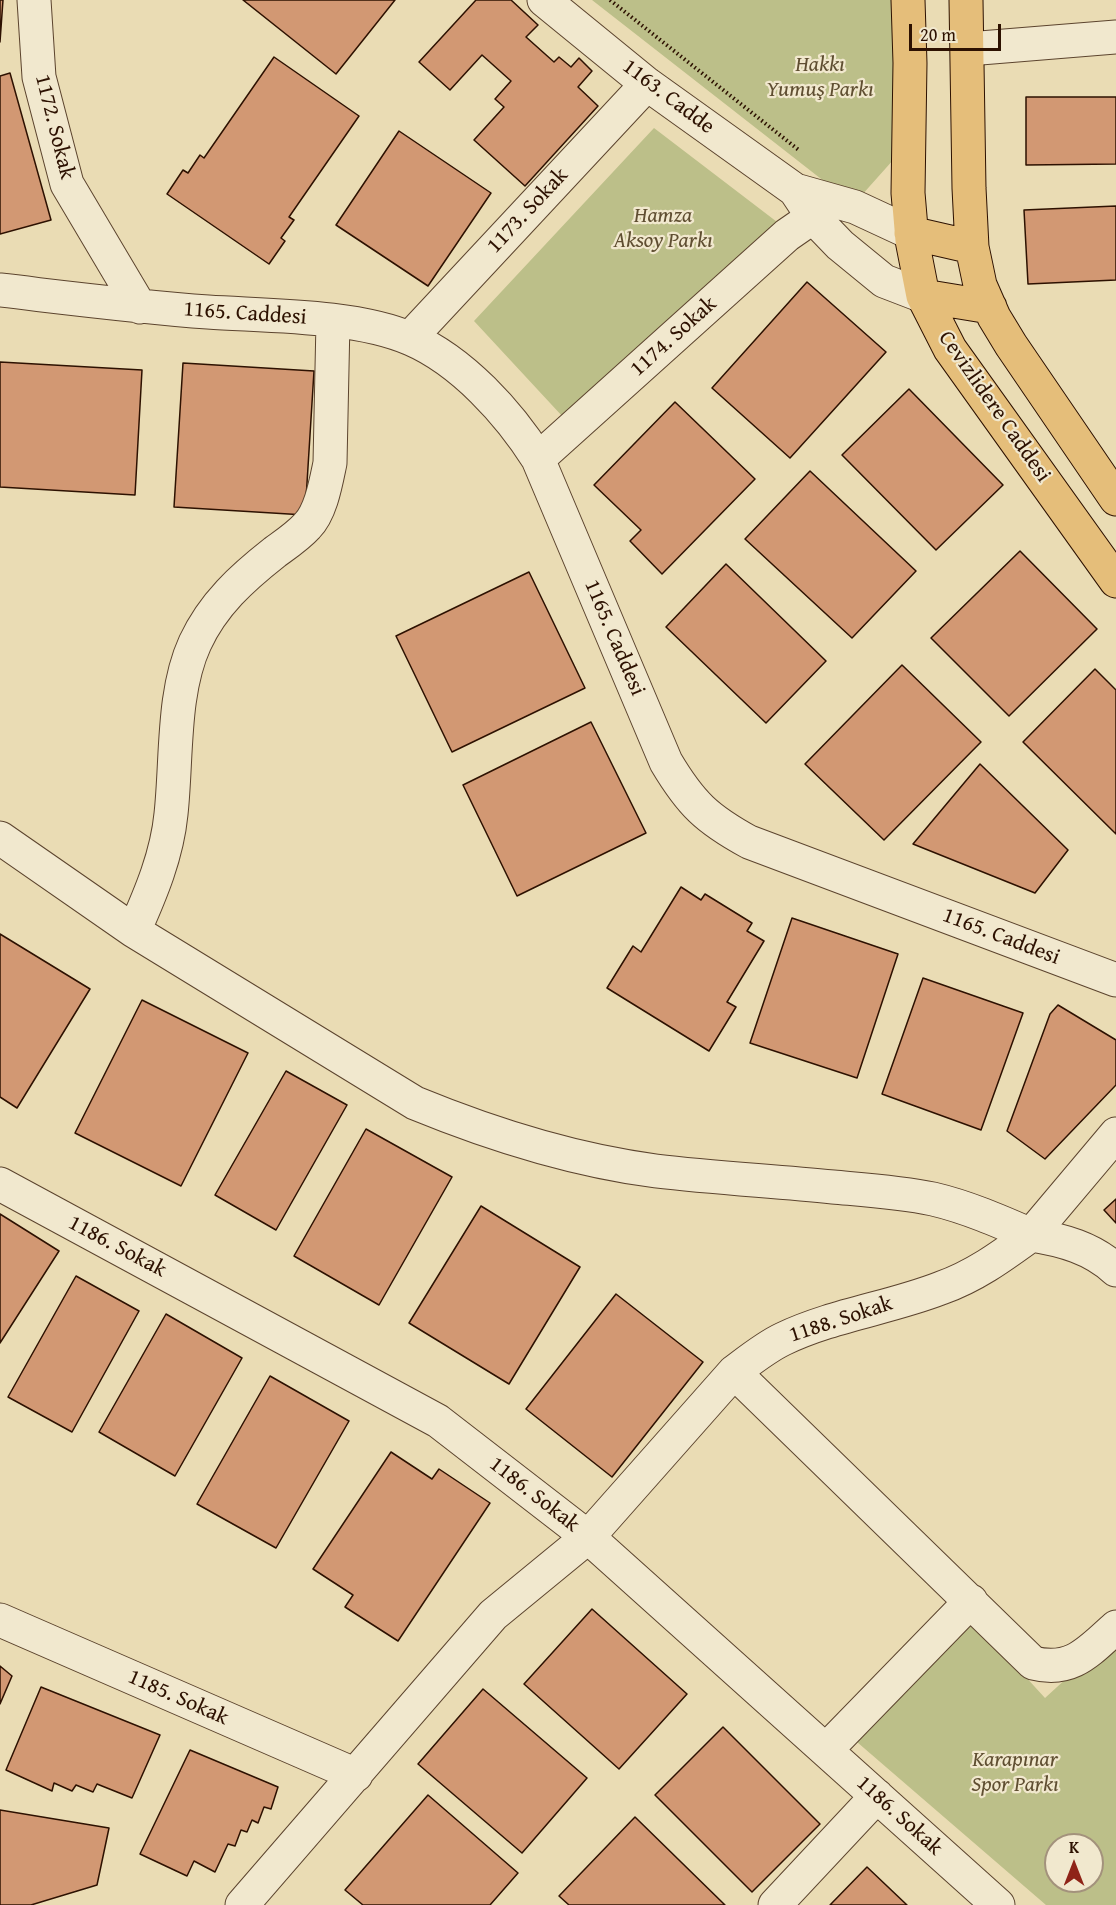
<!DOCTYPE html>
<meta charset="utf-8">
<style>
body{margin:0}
#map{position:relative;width:1116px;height:1905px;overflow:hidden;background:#eadcb4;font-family:"Gentium Book Plus",serif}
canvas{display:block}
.north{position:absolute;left:1044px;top:1833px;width:60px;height:60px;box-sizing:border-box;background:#f1e8ce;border:2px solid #a3927c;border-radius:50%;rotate:0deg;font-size:16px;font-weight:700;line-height:24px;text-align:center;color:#2d1101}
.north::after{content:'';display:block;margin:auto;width:21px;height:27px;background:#8f2418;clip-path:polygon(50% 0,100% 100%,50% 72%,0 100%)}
.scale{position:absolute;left:909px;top:24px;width:92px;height:27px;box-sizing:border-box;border:3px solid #2d1101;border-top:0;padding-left:8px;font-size:18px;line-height:21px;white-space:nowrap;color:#2d1101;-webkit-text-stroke:4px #f1e8ce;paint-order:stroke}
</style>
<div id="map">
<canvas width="1116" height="1905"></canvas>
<div class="north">K</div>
<div class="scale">20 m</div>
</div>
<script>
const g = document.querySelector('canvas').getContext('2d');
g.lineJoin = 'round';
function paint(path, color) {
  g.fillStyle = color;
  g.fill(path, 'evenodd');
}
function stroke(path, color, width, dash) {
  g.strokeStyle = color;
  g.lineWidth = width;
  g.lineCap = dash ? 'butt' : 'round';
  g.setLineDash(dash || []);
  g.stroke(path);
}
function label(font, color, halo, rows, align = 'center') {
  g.font = font + ' "Gentium Book Plus",serif';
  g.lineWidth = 4.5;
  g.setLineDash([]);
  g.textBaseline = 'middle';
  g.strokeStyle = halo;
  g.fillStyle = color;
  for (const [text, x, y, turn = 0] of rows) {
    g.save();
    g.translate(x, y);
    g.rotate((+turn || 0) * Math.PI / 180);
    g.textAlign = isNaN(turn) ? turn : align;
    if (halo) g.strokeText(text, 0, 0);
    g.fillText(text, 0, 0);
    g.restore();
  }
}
paint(new Path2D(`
 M592 0H894V159L861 196 834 189Z
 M654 128 781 225 563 417 474 321Z
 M971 1617 1045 1698 1116 1633V1905H1046L850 1736ZM1056 1845H1092V1881H1056Z`), '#bcbf89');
const building = new Path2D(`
 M0 0H3L0 42Z
 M243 0H395L336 74Z
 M476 0H511L538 25 526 37 554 62 559 57 571 67 579 58 592 71 578 87 598 106 525 186 474 140 504 107 495 99 511 81 482 55 450 90 419 62Z
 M274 57 359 116 289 217 294 220 281 238 285 241 269 264 167 194 183 170 188 173 200 155 204 158Z
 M10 73 51 220 0 234V76Z
 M1026 97H1116V164L1026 165Z
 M399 131 491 193 428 286 336 225Z
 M1116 206V280L1028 284 1024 210Z
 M807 282 886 352 790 458 712 388Z
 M0 362 142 370 135 495 0 487Z
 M183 363 314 371 305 515 174 507Z
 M909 389 1003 485 936 550 842 455Z
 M675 402 755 479 662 574 630 541 641 530 594 485Z
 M810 471 916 571 852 638 745 539Z
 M1020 551 1097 629 1009 716 931 638Z
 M726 564 826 661 766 723 666 627Z
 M529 572 585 688 452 752 396 636Z
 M902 665 981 742 884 840 805 764Z
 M1095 669 1116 690V834L1023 742Z
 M591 722 646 833 517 896 463 785Z
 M980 764 1068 850 1035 893 913 844Z
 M681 887 701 900 705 894 752 923 747 931 764 941 727 1002 736 1007 709 1051 607 988 633 946 641 952Z
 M792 918 898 954 857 1078 750 1043Z
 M0 934 90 989 17 1108 0 1097Z
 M923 978 1023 1013 981 1130 882 1094Z
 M142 1000 248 1053 181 1186 75 1133Z
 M1058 1005 1116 1040V1085L1045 1159 1007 1131 1050 1014Z
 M286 1071 347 1105 276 1230 215 1195Z
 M366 1129 452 1177 379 1305 294 1256Z
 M1116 1199V1223L1104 1210Z
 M481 1206 580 1267 509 1384 409 1323Z
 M0 1214 59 1251 0 1343Z
 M76 1276 139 1311 72 1432 8 1397Z
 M616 1294 703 1362 612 1477 526 1409Z
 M166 1314 242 1358 175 1476 99 1432Z
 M270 1376 349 1421 276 1548 197 1504Z
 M391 1452 432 1479 439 1469 490 1503 398 1641 345 1607 353 1595 313 1569Z
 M592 1609 687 1694 619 1769 524 1684Z
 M0 1666 12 1676 0 1704Z
 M41 1687 160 1735 132 1798 97 1784 93 1792 76 1785 72 1791 54 1783 52 1791 6 1770Z
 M483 1689 587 1778 522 1853 418 1764Z
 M723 1727 820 1824 752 1892 655 1795Z
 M190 1750 278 1787 271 1809 264 1807 258 1823 252 1820 247 1832 241 1830 235 1846 228 1844 215 1872 194 1861 187 1876 140 1854Z
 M428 1795 518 1873 490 1905H363L345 1890Z
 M0 1810 109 1828 97 1885 31 1905H0Z
 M635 1817 725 1905H569L559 1896Z
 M867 1867 907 1905H830Z`);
paint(building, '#d29873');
stroke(building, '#2d1101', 1.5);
const minor = new Path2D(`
 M34 0 39 77 67 184 140 307
 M544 0 647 84 795 190 813 217 840 245 884 281 923 296
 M968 49 1116 37
 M795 190 855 207 911 233
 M0 290C69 298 139 307 208 312 268 316 356 315 411 339 462 361 509 413 538 459L666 762C691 804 707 819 749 842L1116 980
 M410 338 647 84
 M538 459 787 235 813 217
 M0 838 134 931 415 1103C493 1135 572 1160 656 1171 715 1178 774 1181 833 1187 867 1190 900 1192 933 1199 967 1207 999 1221 1031 1235L1116 1134
 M134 931C151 893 167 855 171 814 177 759 172 693 195 643 213 604 242 578 275 552 286 544 298 536 307 526 321 512 326 482 330 463L333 321
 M0 1184 438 1421 588 1537 998 1905
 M734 1372 1033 1663C1072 1673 1089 1651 1116 1627
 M0 1620 356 1775
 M826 1750 971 1601
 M242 1905 493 1615 588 1537 734 1372C750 1360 766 1347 783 1339 833 1315 890 1308 941 1288 975 1276 1002 1256 1031 1235 1063 1240 1092 1248 1116 1270
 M775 1905 877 1796`);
const major = new Path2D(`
 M908 0 910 63 908 193 912 240 923 296 950 349 1116 581
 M966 0 969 188 972 247 980 285 994 317 1011 345 1116 499
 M911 233 972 247
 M923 296 990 307`);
stroke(minor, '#5c442e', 35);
stroke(major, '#2d1101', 35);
stroke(new Path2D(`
 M610 0 800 151`), '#2d1101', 4, [1.5, 3]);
stroke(minor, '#f1e8ce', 33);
stroke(major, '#e5be7a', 33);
label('italic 22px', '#5f4e31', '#f1e8ce', [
 ["Hakkı",820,65],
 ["Yumuş Parkı",820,90],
 ["Hamza",663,216],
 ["Aksoy Parkı",663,241],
 ["Karapınar",1015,1760],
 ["Spor Parkı",1015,1785]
]);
label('22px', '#2d1101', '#f1e8ce', [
 ["1163. Cadde",668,97,37],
 ["1172. Sokak",54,127,76],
 ["1173. Sokak",528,211,-47],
 ["1165. Caddesi",245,314,4],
 ["1174. Sokak",674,337,-42],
 ["Cevizlidere Caddesi",994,407,55],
 ["1165. Caddesi",614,638,67],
 ["1165. Caddesi",1001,937,21],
 ["1186. Sokak",117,1247,28],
 ["1188. Sokak",841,1320,-18],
 ["1186. Sokak",534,1495,38],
 ["1185. Sokak",178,1698,24],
 ["1186. Sokak",899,1816,42]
]);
</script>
